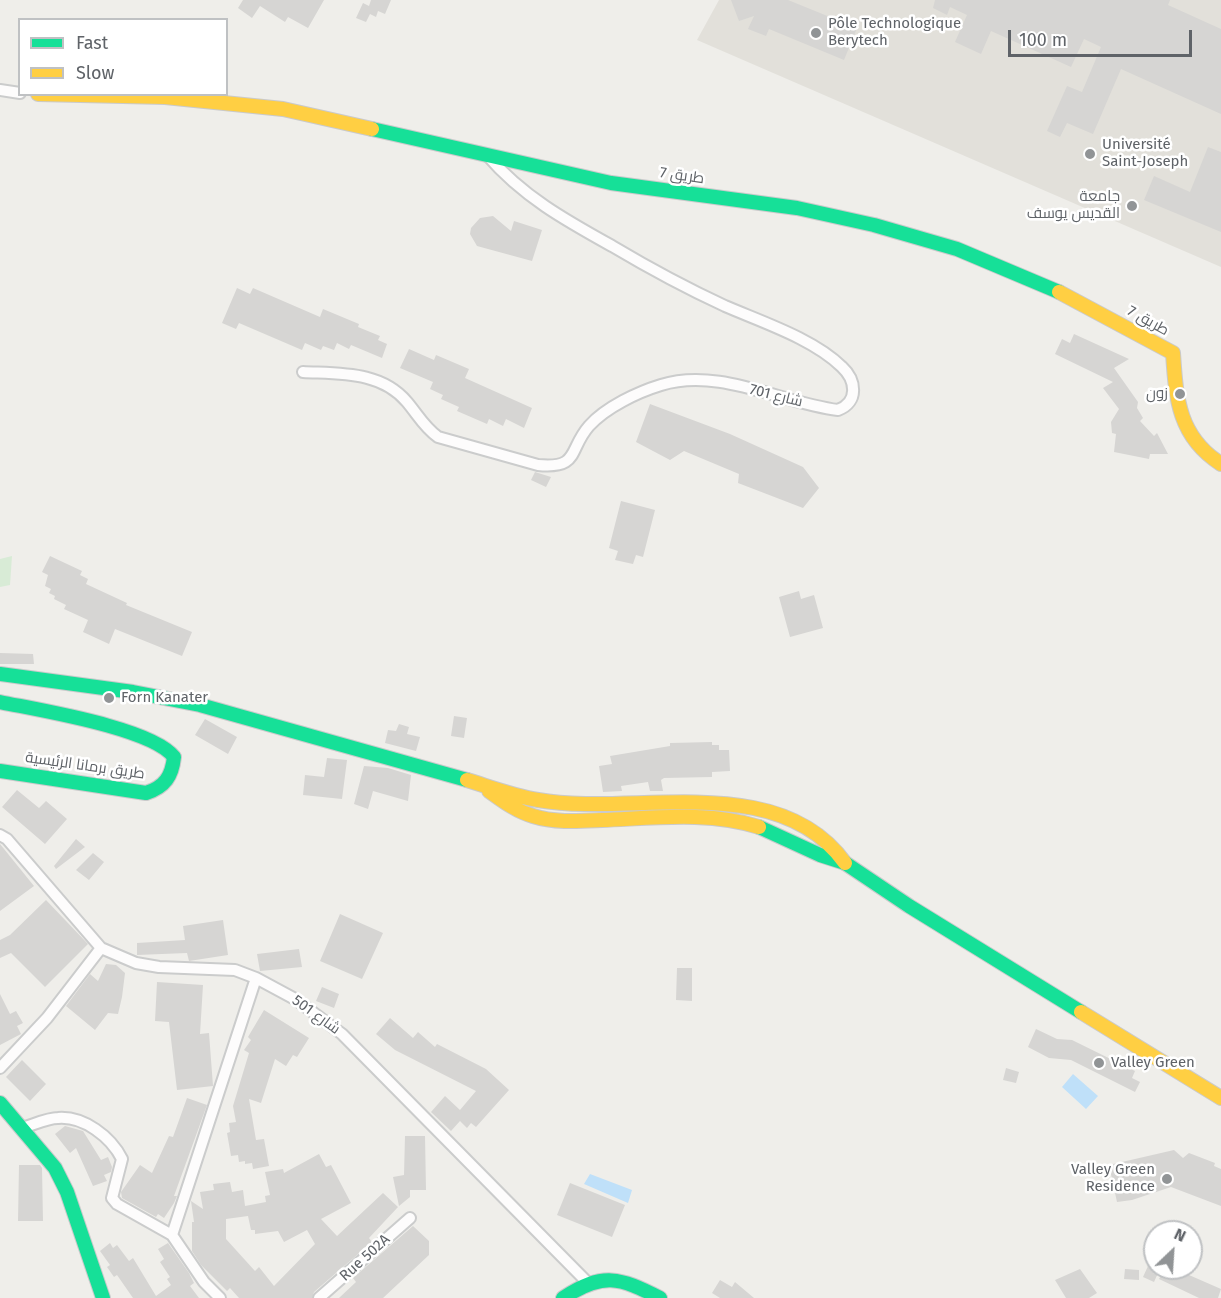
<!DOCTYPE html>
<meta charset="utf-8">
<style>
body{margin:0}
#map{position:relative;width:1221px;height:1298px;overflow:hidden;background:#efeeea;font-family:"Fira Sans",sans-serif}
canvas{display:block}
.legend{position:absolute;left:18px;top:18px;width:210px;height:78px;box-sizing:border-box;background:#fff;border:2px solid #bfc1c3;margin:0;padding:8px 10px;list-style:none;font-size:18px;color:#5f6368}
.legend li{display:flex;align-items:center;gap:12px;height:30px}
.legend b{width:30px;border:2px solid #bfc1c3}
.north{position:absolute;left:1143px;top:1220px;width:60px;height:60px;box-sizing:border-box;background:#fff;border:2px solid #bfc1c3;border-radius:50%;rotate:25deg;font-size:16px;font-weight:700;line-height:24px;text-align:center;color:#5f6368}
.north::after{content:'';display:block;margin:auto;width:21px;height:27px;background:#919496;clip-path:polygon(50% 0,100% 100%,50% 72%,0 100%)}
.scale{position:absolute;left:1008px;top:30px;width:184px;height:27px;box-sizing:border-box;border:3px solid #5f6368;border-top:0;padding-left:8px;font-size:18px;line-height:21px;white-space:nowrap;color:#5f6368;-webkit-text-stroke:4px #fff;paint-order:stroke}
</style>
<div id="map">
<canvas width="1221" height="1298"></canvas>
<ul class="legend">
<li><b style="height:8px;background:#16e098"></b>Fast</li>
<li><b style="height:8px;background:#ffcf43"></b>Slow</li>
</ul>
<div class="north">N</div>
<div class="scale">100 m</div>
</div>
<script>
const g = document.querySelector('canvas').getContext('2d');
g.lineJoin = 'round';
function paint(path, color) {
  g.fillStyle = color;
  g.fill(path, 'evenodd');
}
function stroke(path, color, width, dash) {
  g.strokeStyle = color;
  g.lineWidth = width;
  g.lineCap = dash ? 'butt' : 'round';
  g.setLineDash(dash || []);
  g.stroke(path);
}
function label(font, color, halo, rows, align = 'center') {
  g.font = font + ' "Fira Sans",Cairo,sans-serif';
  g.lineWidth = 5;
  g.setLineDash([]);
  g.textBaseline = 'middle';
  g.strokeStyle = halo;
  g.fillStyle = color;
  for (const [text, x, y, turn = 0] of rows) {
    g.save();
    g.translate(x, y);
    g.rotate((+turn || 0) * Math.PI / 180);
    g.textAlign = isNaN(turn) ? turn : align;
    if (halo) g.strokeText(text, 0, 0);
    g.fillText(text, 0, 0);
    g.restore();
  }
}
paint(new Path2D(`
 M719 0H1221V267L697 40Z`), '#e2e0da');
paint(new Path2D(`
 M12 556 10 585 0 587V559Z`), '#d8ebd6');
paint(new Path2D(`
 M1073 1074 1098 1096 1086 1109 1062 1087Z
 M590 1174 632 1190 628 1203 584 1184Z`), '#bfe0f9');
paint(new Path2D(`
 M243 0H324L308 28 288 17 285 22 260 6 252 18 238 8Z
 M371 0H391L385 14 378 11 376 17 370 14 366 22 356 18 363 3 369 6Z
 M731 0H788L857 28 844 60 769 29 766 36 748 29 754 16 739 21Z
 M935 0H1170L1168 5 1221 29V114L1121 69 1093 134 1067 123 1060 137 1047 131 1067 86 1082 92 1101 47 1084 39 1071 67 991 31 981 54 955 42 967 15 950 7 947 15 933 8Z
 M1208 147 1221 152V232L1144 200 1154 176 1190 192Z
 M493 216 511 231 514 221 542 230 532 261 477 246 470 234 471 228 480 218Z
 M237 288 250 294 253 288 320 317 323 309 359 324 358 327 380 336 378 340 387 344 382 358 351 345 349 349 337 343 334 350 323 346 321 350 305 343 302 350 239 323 236 329 222 323Z
 M1074 334 1129 359 1114 368 1138 402 1137 408 1143 418 1140 421 1154 436 1157 433 1168 454H1150L1149 459 1114 452 1116 434 1112 433 1111 422 1119 409 1103 388 1113 382 1055 354 1062 339 1070 343Z
 M409 349 434 360 436 355 469 369 465 378 532 408 524 428 506 419 503 426 489 419 487 424 457 411 459 407 441 399 443 395 430 389 433 382 400 368Z
 M650 404 730 434 803 467 819 488 803 508 738 483 739 474 684 451 670 460 636 442Z
 M535 472 551 477 546 487 531 480Z
 M621 501 655 510 643 557 636 555 633 564 615 560 618 551 609 548Z
 M50 556 82 571 80 575 88 579 86 584 127 603 126 605 192 632 182 656 115 629 109 644 83 632 88 620 64 609 66 605 54 599 55 596 49 593 51 589 45 586 48 575 42 572Z
 M799 591 801 599 814 595 823 628 790 637 779 597Z
 M0 653 33 654 34 664H0Z
 M454 716 467 718 464 738 451 736Z
 M205 719 237 737 228 754 195 735Z
 M399 724 409 727 407 734 420 737 416 751 385 743 388 730 396 731Z
 M712 742V745H719V750H729L730 771 712 772V777L664 778 661 780 663 791H650L648 782 621 786 622 791 603 792 599 766 612 764 610 756 670 746V743Z
 M327 758 347 760 342 799 303 795 305 775 324 777Z
 M364 766 388 768 411 775 408 801 373 791 368 809 354 804Z
 M17 790 39 808 46 801 67 819 45 844 2 807Z
 M76 839 85 847 56 869 54 866Z
 M0 844 34 886 0 911Z
 M93 853 104 862 89 880 76 870Z
 M46 900 88 944 45 987 11 953 0 958V940L10 935Z
 M340 914 383 933 362 979 320 961Z
 M223 920 228 955 189 961 187 953 137 955V943L185 940 183 926Z
 M299 949 302 967 260 971 257 954Z
 M106 964 116 965 125 973 122 997 118 1014 108 1013 95 1030 66 1006 90 974 98 981Z
 M677 968H692V1001L676 1000Z
 M157 982 203 985 200 1034 209 1033 213 1086 177 1090 169 1022 155 1021Z
 M322 987 339 994 334 1008 316 1001Z
 M0 994 10 1014 16 1011 23 1023 17 1026 21 1034 0 1045Z
 M264 1010 309 1038 297 1057 293 1055 286 1066 275 1059 261 1103 249 1099 256 1140 264 1139 269 1166 253 1169 252 1163 245 1164V1161L239 1162 238 1155 231 1156 227 1133 230 1132 229 1123 236 1122 233 1106 249 1053 244 1050 251 1040 248 1037Z
 M390 1018 413 1038 418 1032 435 1047 437 1044 486 1069 509 1090 476 1127 471 1123 467 1128 460 1121 451 1131 431 1112 445 1096 460 1110 476 1091 395 1050 376 1034Z
 M1036 1029 1057 1039 1072 1040 1135 1071 1132 1078 1140 1082 1135 1092 1071 1060 1049 1058 1028 1047Z
 M22 1060 46 1084 30 1101 6 1077Z
 M1006 1068 1019 1072 1016 1083 1003 1080Z
 M187 1098 207 1105 174 1196H177L174 1203 164 1218 158 1214 156 1217 122 1198 121 1192 140 1165 152 1173 169 1136 173 1137Z
 M65 1126 83 1131 101 1160 108 1157 112 1167 111 1172 104 1175 107 1181 93 1186 76 1148 70 1153 55 1134Z
 M405 1136H425L426 1190H410V1197L399 1206 393 1177 404 1175Z
 M1174 1150 1183 1158 1189 1153 1215 1163 1214 1166 1221 1169V1206L1171 1187 1132 1200 1117 1202 1109 1165Z
 M319 1154 326 1167 331 1165 351 1203 321 1219 337 1236 383 1193 398 1207 369 1238 372 1242 314 1292 312 1298H239L230 1288 227 1291 201 1265 192 1251V1222H194L191 1201 203 1209 200 1192 214 1190 213 1184 230 1182 232 1192 243 1190 245 1206 266 1202 265 1196 270 1195 265 1172 283 1169 284 1173ZM248 1216 251 1230H255V1234L278 1231 284 1242 307 1230 315 1244 274 1286 259 1267 255 1271 226 1239V1219Z
 M19 1165H40L42 1168 43 1221H18Z
 M570 1183 625 1205 612 1237 557 1215Z
 M413 1226 429 1241V1255L383 1298H339L356 1282 353 1278Z
 M110 1243 113 1248 117 1245 129 1261 133 1258 156 1296 171 1285 167 1279 170 1277 160 1262 164 1259 158 1249 168 1243 189 1273 194 1283 190 1286 199 1298H133L117 1275 114 1277 107 1267 110 1265 100 1251Z
 M1148 1266 1159 1271 1154 1282 1143 1277Z
 M1165 1268H1173L1221 1289 1218 1298H1199L1159 1279Z
 M1080 1269 1097 1293 1089 1298H1066L1055 1280Z
 M1125 1269 1139 1270V1280L1124 1279Z
 M720 1280 732 1287 735 1282 754 1298H720L712 1293Z`), '#d6d5d3');
const street = new Path2D(`
 M0 90 20 93
 M303 372C340 374 381 371 407 402 418 415 424 427 438 437L538 465C580 469 568 450 589 426 606 407 638 392 661 385 719 367 781 403 838 410 859 402 856 380 842 367 814 339 762 322 725 306 686 288 649 268 612 246 565 220 522 196 487 155
 M0 835 7 839 101 948 136 963 159 967 235 970 256 978 295 999 342 1034 588 1283
 M0 1068 47 1018 101 948
 M22 1128C33 1125 47 1118 58 1118 84 1116 111 1137 122 1159L112 1198 117 1204 172 1235 204 1282 220 1298
 M172 1235 256 978
 M319 1298 410 1218`);
const fast = new Path2D(`
 M372 129 611 183 797 208 874 225 957 249 1059 292
 M0 674 133 692 200 705 467 780
 M0 702C38 710 152 728 174 757 172 776 165 787 146 793L0 771
 M759 827 820 855 845 863 909 906 1081 1012
 M0 1103 55 1168 67 1192 103 1298
 M563 1298C603 1272 619 1277 660 1298`);
const slow = new Path2D(`
 M38 94 165 97 283 109 372 129
 M1059 292 1173 353C1176 400 1179 437 1221 464
 M467 780C490 787 514 796 538 800 632 817 778 769 845 863
 M489 791C503 801 516 811 533 816 555 823 580 821 602 820 654 818 709 811 759 827
 M1081 1012 1221 1098`);
stroke(street, '#cbcccc', 14);
stroke(fast, '#cacacb', 16);
stroke(slow, '#cacacb', 16);
stroke(street, '#fdfcfc', 10);
stroke(fast, '#16e098', 14);
stroke(slow, '#ffcf43', 14);
for (const [x, y, r, color] of [
 [816,33,6,"#919496"],
 [1090,154,6,"#919496"],
 [1132,206,6,"#919496"],
 [1180,394,6,"#919496"],
 [109,698,6,"#919496"],
 [1099,1063,6,"#919496"],
 [1167,1179,6,"#919496"]
]) {
  const dot = new Path2D();
  dot.arc(x, y, r, 0, 2 * Math.PI);
  g.fillStyle = color;
  g.fill(dot);
  stroke(dot, '#fff', 2);
}
label('15px', '#5f6368', '#fff', [
 ["Pôle Technologique",828,24],
 ["Berytech",828,41],
 ["Université",1102,145],
 ["Saint-Joseph",1102,162],
 ["جامعة",1120,197,"right"],
 ["القديس يوسف",1120,214,"right"],
 ["زون",1168,394,"right"],
 ["Forn Kanater",121,698],
 ["Valley Green",1111,1063],
 ["Valley Green",1155,1170,"right"],
 ["Residence",1155,1187,"right"]
], 'left');
label('15px', '#5f6368', '#fff', [
 ["طريق 7",682,176,8],
 ["طريق 7",1148,321,29],
 ["شارع 701",776,396,14],
 ["طريق برمانا الرئيسية",85,766,8],
 ["شارع 501",316,1015,36],
 ["Rue 502A",365,1258,-42]
]);
</script>
